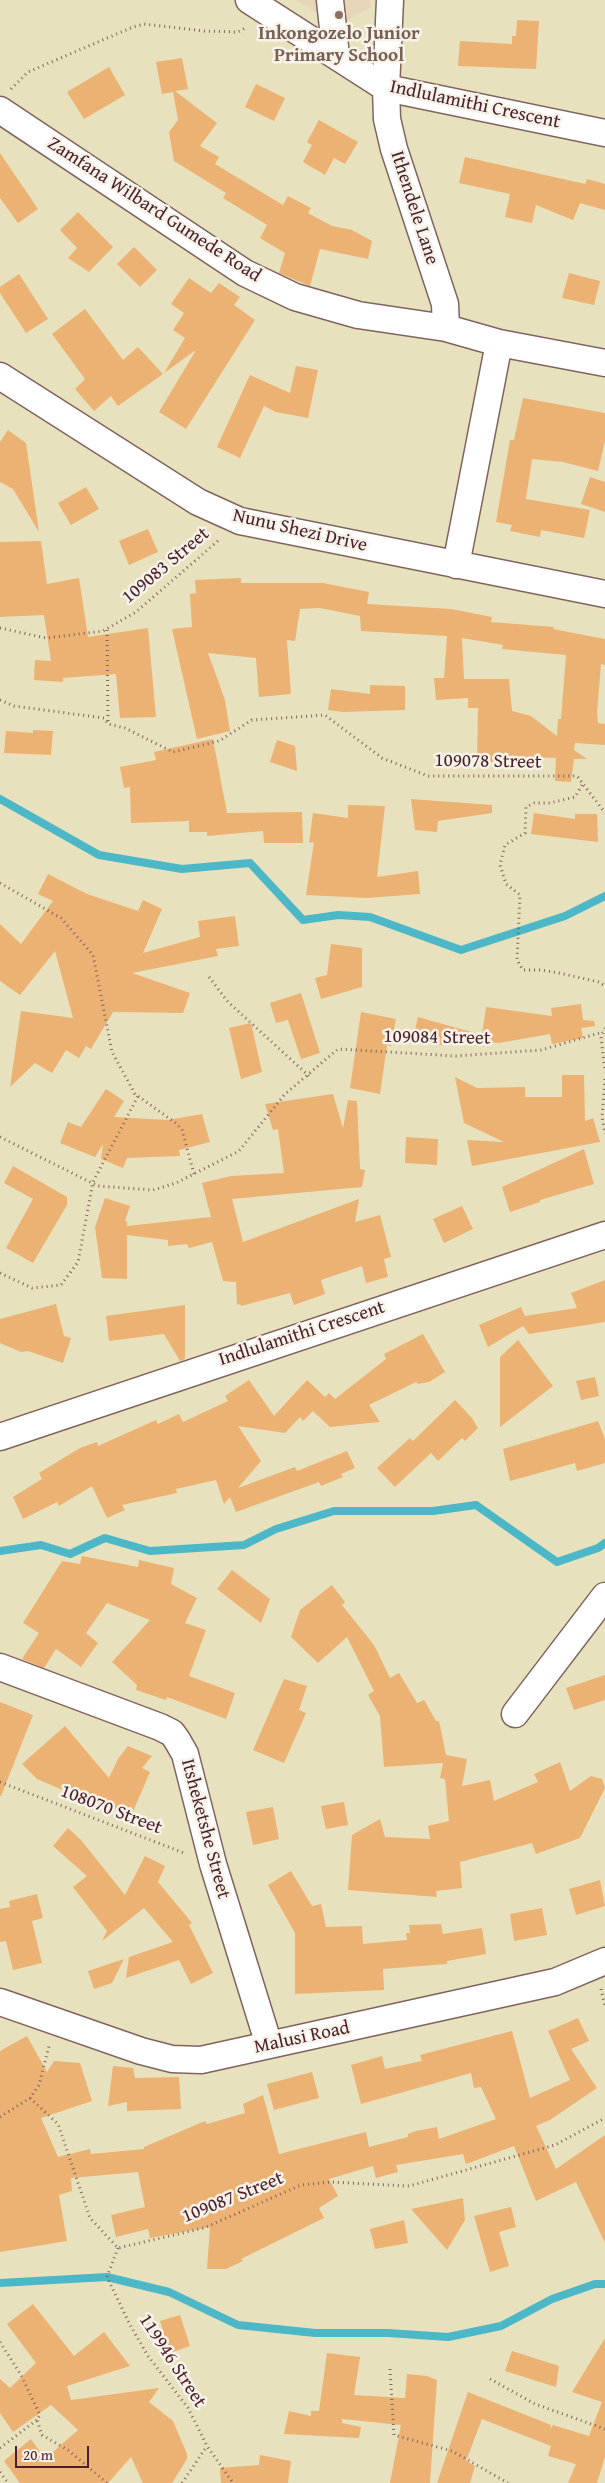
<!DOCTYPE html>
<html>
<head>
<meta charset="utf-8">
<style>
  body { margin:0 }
  #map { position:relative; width:605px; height:2483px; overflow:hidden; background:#e8e1bd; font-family:"Gentium Book Plus",serif }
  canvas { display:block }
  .scale { position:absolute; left:15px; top:2446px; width:74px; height:22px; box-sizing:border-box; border:2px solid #4a1f2b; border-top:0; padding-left:6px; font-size:15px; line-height:18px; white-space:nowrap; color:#4a1f2b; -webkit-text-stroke:4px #f7f3e8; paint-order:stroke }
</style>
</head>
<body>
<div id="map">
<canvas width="605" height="2483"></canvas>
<div class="scale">20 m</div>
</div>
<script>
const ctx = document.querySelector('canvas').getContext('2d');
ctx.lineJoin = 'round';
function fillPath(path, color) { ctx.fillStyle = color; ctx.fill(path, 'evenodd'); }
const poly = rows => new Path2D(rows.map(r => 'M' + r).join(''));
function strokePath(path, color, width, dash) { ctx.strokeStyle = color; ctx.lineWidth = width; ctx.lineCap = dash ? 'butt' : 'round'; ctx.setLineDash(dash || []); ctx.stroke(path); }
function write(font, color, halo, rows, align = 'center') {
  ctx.font = font + ' "Gentium Book Plus",serif'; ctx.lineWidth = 5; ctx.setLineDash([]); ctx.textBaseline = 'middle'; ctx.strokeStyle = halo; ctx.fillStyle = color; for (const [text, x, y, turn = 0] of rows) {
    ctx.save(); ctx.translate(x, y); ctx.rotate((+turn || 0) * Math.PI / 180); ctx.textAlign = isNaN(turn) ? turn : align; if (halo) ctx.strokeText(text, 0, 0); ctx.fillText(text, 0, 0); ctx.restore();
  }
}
fillPath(poly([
  [296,0,369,0,371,7,338,25]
]), '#e6d5b7');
strokePath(poly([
  [0,799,99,855,182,869,250,863,303,920,338,915,370,917,461,950,565,916,605,896],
  [0,1551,41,1545,70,1554,105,1538,150,1551,244,1545,276,1529,334,1511,433,1511,476,1505,557,1562,598,1548,605,1543],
  [0,2283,107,2277,169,2292,238,2325,315,2333,388,2333,448,2337,501,2326,552,2299,595,2284,605,2284]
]), '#4bb7c7', 8);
fillPath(poly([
  [517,20,539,21,536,69,458,66,460,41,512,44,512,36,516,36],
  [182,58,188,89,175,91,217,123,200,146,219,157,215,164,283,205,288,196,311,208,308,213,332,226,352,230,372,241,368,259,320,249,310,286,279,273,285,253,260,238,267,225,223,198,226,193,174,161,169,132,178,120,173,92,162,94,156,62],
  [109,67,125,95,84,119,67,92],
  [256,84,285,98,274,121,245,107],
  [319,120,358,142,345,164,334,158,325,175,303,162,312,145,307,142],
  [0,153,38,209,18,223,0,198],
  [465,157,585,184,587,179,605,184,605,210,580,203,573,220,536,205,532,223,505,217,510,194,459,183],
  [78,212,113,247,89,272,68,258,77,248,60,230],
  [134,247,157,270,140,287,117,264],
  [569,273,600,281,594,305,562,298],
  [19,274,48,319,26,333,0,293,0,287],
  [189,278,211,293,219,283,240,297,234,305,255,320,186,429,159,412,196,350,164,373,185,338,173,330,184,313,171,304],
  [85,309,123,360,138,347,163,374,118,406,111,396,94,411,75,389,85,379,52,334],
  [296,366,318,370,308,418,276,412,264,406,240,458,217,447,250,375,290,393],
  [523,398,605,413,605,441,598,471,563,462,532,459,526,499,590,510,584,538,541,530,540,537,510,531,512,525,496,522,510,440,514,440],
  [8,430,26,443,39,532,13,489,0,482,0,442],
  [590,477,605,482,605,512,581,504],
  [86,487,99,509,71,525,58,503],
  [148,529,158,552,129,565,119,541],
  [41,541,47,584,79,578,88,637,148,628,156,717,120,718,116,674,63,678,63,682,34,680,35,660,51,661,44,615,0,617,0,542],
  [241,578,241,583,323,583,369,592,367,604,451,609,492,617,491,622,554,627,553,629,605,639,605,665,601,664,597,713,598,723,605,724,605,745,575,743,574,750,587,759,574,759,571,782,555,781,556,758,499,756,499,762,477,762,478,708,468,708,468,698,436,700,434,678,444,678,447,636,361,631,360,616,320,608,300,609,295,641,287,640,291,694,259,697,256,658,208,653,225,700,230,731,197,739,172,629,192,627,190,594,196,593,195,580],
  [462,638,503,645,502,649,566,655,561,719,558,719,557,736,531,716,512,711,509,679,464,679],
  [370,685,405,686,405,710,343,712,328,710,331,689,370,694],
  [33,730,53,731,51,755,4,753,6,731,33,733],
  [213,739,227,813,302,812,303,843,264,843,263,831,207,836,207,832,189,832,189,821,131,823,130,787,124,788,120,767,156,760,154,752],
  [277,740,295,746,297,771,270,762],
  [411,799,492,805,492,813,438,821,437,832,415,830],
  [348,805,385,806,377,877,418,871,420,894,367,898,306,895,314,842,309,843,313,813,348,818],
  [534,813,575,819,575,814,597,814,598,842,531,834],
  [48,874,87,894,138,911,143,900,162,909,143,953,200,937,198,921,235,916,239,946,216,949,218,956,132,973,190,993,183,1013,113,1012,91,1049,86,1046,79,1058,66,1050,52,1073,35,1063,10,1087,21,1011,73,1018,55,951,20,995,0,981,0,924,21,944,53,901,38,894],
  [331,944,362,948,362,987,321,999,315,978,327,975],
  [301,993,320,1053,301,1059,288,1020,276,1023,270,1003],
  [581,1004,583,1020,594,1021,595,1026,581,1028,583,1038,552,1044,550,1034,499,1043,482,1041,440,1045,413,1037,418,1017,482,1035,486,1007,552,1016,551,1008],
  [361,1012,396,1019,391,1046,387,1045,380,1094,350,1088],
  [251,1023,262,1072,241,1079,229,1028],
  [562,1075,584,1075,585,1121,593,1118,600,1142,472,1166,467,1140,504,1142,464,1123,455,1077,477,1088,525,1087,525,1097,562,1097],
  [106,1089,124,1101,114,1117,168,1120,202,1114,210,1142,179,1150,180,1156,127,1158,123,1168,101,1159,103,1144,95,1157,60,1143,68,1122,81,1127],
  [333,1094,343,1128,348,1100,357,1101,360,1169,365,1170,362,1187,232,1199,243,1242,359,1199,355,1222,380,1215,391,1257,384,1259,388,1277,366,1283,362,1266,321,1280,325,1294,294,1305,290,1293,241,1306,240,1304,237,1305,236,1282,223,1281,212,1242,189,1248,187,1244,168,1246,168,1240,127,1235,127,1279,102,1278,95,1227,105,1198,130,1206,125,1221,127,1221,127,1226,211,1217,202,1183,231,1176,284,1173,278,1129,273,1130,265,1104],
  [406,1137,438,1139,437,1165,405,1163],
  [584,1149,594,1184,540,1200,540,1202,510,1212,502,1187],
  [13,1166,67,1197,67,1205,33,1263,6,1248,33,1199,4,1183],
  [462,1206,473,1229,444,1243,433,1219],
  [605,1280,605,1322,529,1334,523,1326,488,1347,479,1325,521,1307,525,1316,577,1308,571,1293],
  [56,1304,64,1336,71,1338,63,1363,28,1351,21,1352,0,1343,0,1319],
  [185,1305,185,1359,180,1361,164,1334,109,1341,106,1316],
  [423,1334,445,1372,429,1382,418,1384,416,1382,369,1405,380,1422,330,1427,313,1411,303,1421,300,1417,285,1433,238,1426,261,1461,238,1488,295,1467,297,1471,347,1451,355,1468,341,1474,343,1477,321,1486,319,1482,236,1512,230,1497,224,1504,216,1480,176,1489,177,1493,122,1505,125,1510,107,1518,92,1486,59,1506,57,1502,23,1519,13,1497,42,1479,39,1473,80,1448,97,1442,98,1446,156,1420,158,1424,179,1414,183,1422,228,1401,225,1396,249,1380,274,1416,307,1380,325,1397,329,1393,335,1399,386,1359,384,1354],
  [518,1340,553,1386,500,1427,500,1357],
  [595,1377,599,1396,581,1400,576,1381],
  [455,1400,472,1418,478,1428,465,1441,462,1438,438,1461,431,1453,395,1487,377,1468,410,1438,413,1441],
  [598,1421,605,1439,605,1463,577,1471,575,1463,510,1481,503,1449],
  [82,1556,138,1567,139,1560,174,1568,171,1584,197,1598,185,1623,206,1630,189,1676,235,1693,226,1719,167,1697,166,1700,136,1690,137,1685,112,1662,150,1620,107,1603,86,1633,98,1643,81,1667,56,1649,44,1668,22,1659,39,1633,23,1623,62,1561,80,1564],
  [232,1570,270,1599,261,1623,217,1589],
  [332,1585,345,1602,342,1605,374,1645,390,1678,399,1673,417,1703,424,1700,436,1721,439,1721,446,1755,467,1759,462,1786,490,1780,494,1801,538,1782,534,1774,560,1762,570,1791,591,1776,602,1779,605,1788,580,1838,536,1854,532,1843,460,1862,462,1888,436,1891,437,1897,348,1890,352,1835,380,1819,385,1837,430,1839,428,1826,449,1821,445,1779,440,1778,443,1763,384,1767,380,1716,368,1695,374,1691,347,1637,318,1663,291,1637,300,1610],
  [605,1675,605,1700,574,1710,566,1688],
  [284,1679,307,1686,299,1710,306,1713,284,1763,253,1750],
  [0,1702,33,1715,1,1796,0,1796],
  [65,1726,109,1778,118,1759,128,1746,152,1756,142,1768,150,1772,131,1816,98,1801,96,1804,37,1779,22,1764],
  [344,1802,348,1825,326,1829,321,1806],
  [273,1807,279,1839,253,1845,246,1812],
  [68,1828,81,1840,125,1895,145,1856,165,1866,158,1882,192,1923,189,1925,213,1973,191,1984,179,1960,126,1978,129,1957,173,1942,144,1908,102,1941,107,1931,73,1887,87,1876,53,1846],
  [291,1871,312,1906,321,1904,326,1927,362,1926,363,1944,407,1940,406,1933,410,1933,409,1925,441,1924,443,1934,482,1928,486,1954,447,1961,447,1964,383,1969,384,1990,295,1994,295,1933,268,1885],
  [600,1880,605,1906,576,1915,569,1889],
  [37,1894,43,1918,32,1921,42,1963,13,1970,6,1941,0,1942,0,1909,10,1907,9,1901],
  [542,1908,547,1935,514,1941,510,1914],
  [124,1959,112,1983,94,1989,88,1971],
  [578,2018,589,2041,571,2049,597,2088,550,2120,536,2126,556,2169,605,2135,605,2243,576,2182,536,2201,514,2146,466,2164,463,2154,396,2165,398,2172,376,2178,373,2166,329,2179,338,2196,319,2208,324,2218,241,2259,243,2261,226,2269,207,2269,210,2227,150,2238,148,2229,116,2237,111,2215,145,2207,138,2172,71,2178,72,2191,59,2195,67,2241,0,2252,0,2051,27,2036,47,2072,54,2061,80,2063,92,2101,41,2118,58,2157,90,2149,91,2154,144,2149,144,2147,205,2121,207,2124,245,2113,243,2104,263,2095,279,2154,366,2132,369,2147,408,2137,408,2134,416,2131,437,2127,439,2139,496,2119,481,2087,474,2088,471,2073,361,2104,351,2065,382,2056,385,2069,422,2061,420,2055,512,2031,530,2098,570,2080,548,2031],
  [113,2066,133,2068,135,2078,179,2077,181,2109,127,2111,127,2102,108,2106],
  [312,2072,319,2098,274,2110,267,2084],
  [463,2198,465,2220,447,2250,411,2209],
  [511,2207,516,2227,499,2232,509,2266,490,2272,474,2216],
  [404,2220,408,2243,375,2249,370,2229],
  [33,2304,74,2356,104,2332,130,2366,67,2386,71,2400,159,2388,149,2402,173,2421,187,2454,187,2459,172,2483,143,2483,131,2457,108,2483,20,2483,4,2461,31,2439,45,2459,78,2430,51,2405,13,2432,0,2413,0,2379,10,2388,36,2363,7,2324],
  [180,2315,190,2346,170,2353,160,2321],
  [605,2338,605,2457,597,2483,568,2483,576,2464,548,2456,551,2446,482,2419,466,2461,475,2466,470,2483,437,2483,468,2392,551,2425,550,2429,553,2425,589,2436,602,2402,572,2392],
  [512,2351,559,2366,556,2387,505,2371],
  [327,2353,360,2357,354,2395,405,2398,407,2374,427,2376,437,2380,430,2483,390,2483,401,2425,342,2419,342,2423,361,2427,359,2438,284,2434,289,2411,311,2416,311,2411,319,2411],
  [260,2455,291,2461,288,2483,221,2483,220,2468,259,2465]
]), '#ebb273');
const minor = poly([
  [249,0,386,88,605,133],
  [330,0,336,56],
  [390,0,386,88,387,119,394,149,445,304,446,328],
  [0,110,245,273,295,297,358,315,446,328,499,343,605,363],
  [0,376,198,502,240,521,605,594],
  [456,565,499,343],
  [0,1437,605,1235],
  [0,1667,160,1727,172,1733,177,1740,185,1754,213,1864,269,2045],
  [515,1714,605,1596],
  [0,2002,141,2051,172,2059,201,2060,555,1982,605,1961]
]);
strokePath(minor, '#81635e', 29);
strokePath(poly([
  [11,89,28,72,133,27,144,24,204,31,238,32,247,27],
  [0,628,46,638,103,631,136,612,219,540],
  [107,630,108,723],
  [0,700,14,706,104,718,108,724,125,728,173,752,219,741,252,720,325,715,382,758,428,776,577,776,605,813],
  [582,785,575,797,550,803,534,803,526,807,525,833,505,845,500,865,506,884,520,895,517,960,523,970,541,970,559,973,599,982,605,986],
  [0,883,61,918,93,955,112,1052,135,1094,177,1124,182,1130,194,1174],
  [209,977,228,1002,309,1076],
  [605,1028,601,1037,605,1072],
  [605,1079,602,1117,605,1134],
  [0,1137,98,1186,153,1190,176,1183,239,1151,285,1094,338,1049,456,1056,541,1050,603,1032],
  [0,1273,32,1288,61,1285,78,1262,93,1182,138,1096],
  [0,1782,184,1853],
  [601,1989,605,2007],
  [30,2098,58,2124,90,2218,118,2248,204,2228,301,2185,331,2182,409,2186,555,2145,605,2118],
  [0,2117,30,2098,39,2085,49,2046],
  [118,2248,107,2277,130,2325,148,2356,188,2408,207,2446,233,2483],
  [0,2342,21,2375,40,2415,37,2420,42,2435,68,2450,107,2483],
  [390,2369,394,2435,452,2451,508,2483],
  [490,2379,535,2404,605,2429],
  [0,2448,37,2420],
  [0,2472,8,2483],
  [182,2483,207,2446]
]), '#81635e', 3, [1, 4]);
strokePath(minor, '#fff', 26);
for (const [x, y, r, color] of [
  [339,15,5,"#8d6e63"]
]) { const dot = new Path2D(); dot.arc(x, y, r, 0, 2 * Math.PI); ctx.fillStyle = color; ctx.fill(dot); strokePath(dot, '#f7f3e8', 2); }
write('bold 19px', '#785e54', '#f7f3e8', [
  ["Inkongozelo Junior",339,34],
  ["Primary School",339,56]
]);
write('19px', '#4a1f2b', '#f7f3e8', [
  ["Indlulamithi Crescent",475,105,12],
  ["Ithendele Lane",414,208,72],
  ["Zamfana Wilbard Gumede Road",154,210,33],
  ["Nunu Shezi Drive",300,531,13],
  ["109083 Street",166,566,-40],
  ["109078 Street",488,762,1],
  ["109084 Street",437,1038,1],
  ["Indlulamithi Crescent",302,1334,-18],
  ["108070 Street",111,1810,21],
  ["Itsheketshe Street",205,1829,75],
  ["Malusi Road",302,2038,-12],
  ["109087 Street",233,2198,-22],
  ["119946 Street",172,2361,57]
]);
</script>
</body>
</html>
